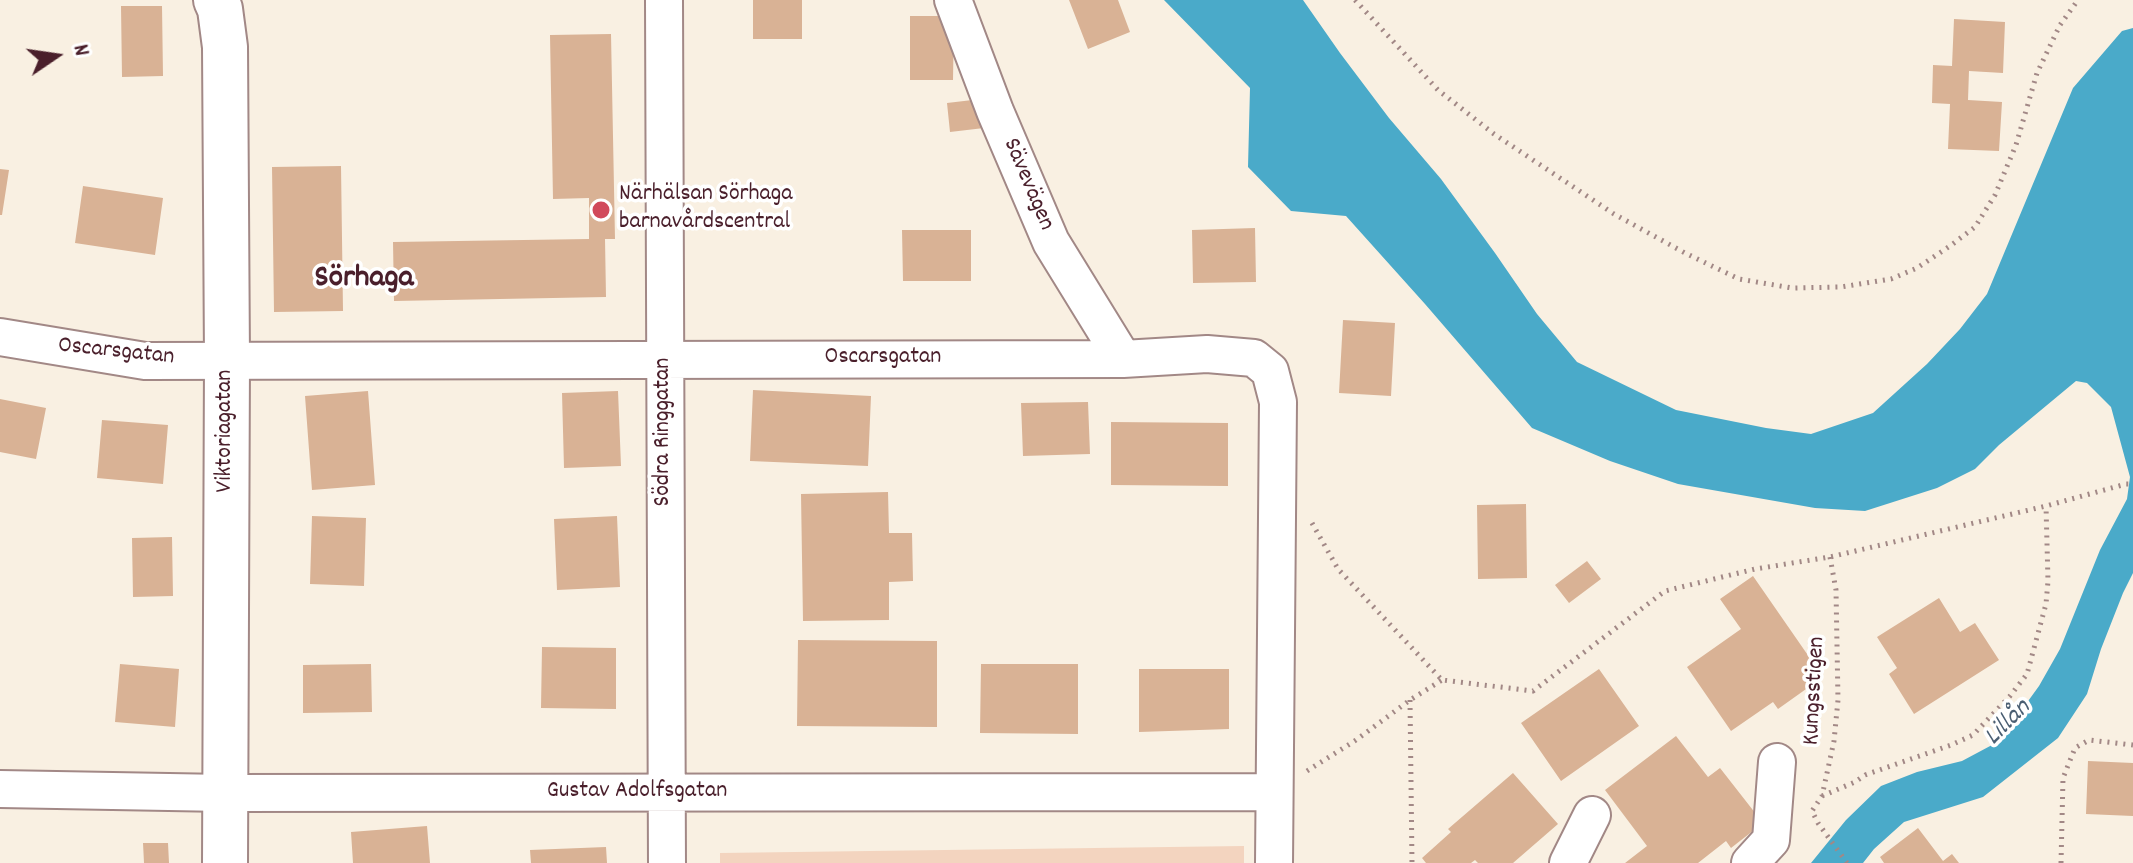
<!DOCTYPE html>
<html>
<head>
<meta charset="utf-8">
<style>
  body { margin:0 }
  #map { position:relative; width:2133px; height:863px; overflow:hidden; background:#f9f0e2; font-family:Dekko,sans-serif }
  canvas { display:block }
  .north { position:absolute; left:16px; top:16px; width:80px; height:80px; -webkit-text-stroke:6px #fff; paint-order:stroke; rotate:77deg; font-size:22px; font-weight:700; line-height:32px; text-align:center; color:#4a1f2b }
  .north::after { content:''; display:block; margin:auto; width:28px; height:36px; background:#4a1f2b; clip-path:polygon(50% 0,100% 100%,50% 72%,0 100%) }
</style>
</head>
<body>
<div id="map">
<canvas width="2133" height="863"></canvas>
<div class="north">N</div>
</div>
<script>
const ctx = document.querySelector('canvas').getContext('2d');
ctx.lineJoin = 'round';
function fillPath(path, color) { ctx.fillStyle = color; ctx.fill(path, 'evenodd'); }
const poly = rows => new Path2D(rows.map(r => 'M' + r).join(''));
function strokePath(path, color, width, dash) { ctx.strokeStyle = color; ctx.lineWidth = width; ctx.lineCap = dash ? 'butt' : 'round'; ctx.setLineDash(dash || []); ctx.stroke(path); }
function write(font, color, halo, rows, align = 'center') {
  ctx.font = font + ' Dekko,sans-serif'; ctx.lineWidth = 7; ctx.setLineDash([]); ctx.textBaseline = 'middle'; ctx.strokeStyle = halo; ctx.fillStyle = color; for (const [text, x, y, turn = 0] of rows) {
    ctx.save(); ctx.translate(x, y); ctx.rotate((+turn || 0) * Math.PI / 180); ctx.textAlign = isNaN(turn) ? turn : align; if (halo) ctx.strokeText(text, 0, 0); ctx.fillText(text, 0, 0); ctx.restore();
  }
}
fillPath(poly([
  [1244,846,1244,863,720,863,720,853]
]), '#f3d4bf');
fillPath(poly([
  [1164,0,1303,0,1340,53,1389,118,1441,179,1495,253,1537,314,1577,362,1676,410,1766,428,1811,434,1873,413,1927,364,1960,329,1987,294,2073,88,2122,31,2133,28,2133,573,2123,593,2101,649,2087,694,2058,738,1983,797,1904,822,1874,849,1863,863,1811,863,1846,820,1881,786,1917,772,1962,761,1992,745,2018,715,2039,686,2060,649,2100,550,2127,499,2130,477,2111,407,2087,383,2076,381,1999,445,1975,469,1937,488,1865,511,1815,508,1678,484,1610,461,1532,428,1425,304,1346,216,1291,211,1248,167,1250,88]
]), '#4aaac9');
fillPath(poly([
  [753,0,802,0,802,39,753,39],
  [1069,0,1118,0,1130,32,1088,49],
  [121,6,162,6,163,76,122,77],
  [910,16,954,16,953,80,910,80],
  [1954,19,2005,22,2003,73,1969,71,1968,100,2002,102,1999,151,1948,149,1950,104,1932,103,1933,65,1952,66],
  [611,34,615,239,605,239,606,297,394,301,393,242,589,239,589,198,553,199,550,35],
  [981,99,984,128,950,132,947,103],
  [341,166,343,311,274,312,272,167],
  [0,169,9,170,2,215,0,215],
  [83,186,163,198,155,255,75,243],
  [1255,228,1256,282,1193,283,1192,230],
  [902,230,971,230,971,281,903,281],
  [1343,320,1395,323,1391,396,1339,393],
  [753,390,871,396,868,466,750,461],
  [368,391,375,485,312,490,305,396],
  [618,391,621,466,564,468,562,393],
  [0,399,46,408,36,459,0,452],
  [1088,402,1090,454,1023,456,1021,403],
  [102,420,168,425,163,484,97,478],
  [1111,422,1228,423,1228,486,1111,485],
  [888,492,889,533,912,533,913,581,889,582,889,620,803,621,801,494],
  [1526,504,1527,578,1478,579,1477,505],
  [312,516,366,518,364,586,310,584],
  [617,516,620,587,557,590,554,519],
  [172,537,173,596,133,597,132,538],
  [1587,561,1601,579,1569,603,1555,585],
  [1753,576,1823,677,1778,709,1773,702,1731,731,1687,667,1741,629,1720,599],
  [1939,598,1960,632,1975,623,1999,660,1914,714,1889,674,1897,668,1877,637],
  [798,640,937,641,937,727,797,726],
  [542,647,616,648,616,709,541,708],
  [120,664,179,669,175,727,115,722],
  [371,664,372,712,303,713,303,665],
  [981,664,1078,664,1078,734,980,733],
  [1139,669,1229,669,1229,729,1139,732],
  [1599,669,1639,726,1561,781,1521,723],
  [1676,736,1708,777,1720,768,1763,823,1731,848,1726,841,1698,863,1625,863,1647,846,1605,790],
  [2088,761,2133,763,2133,816,2086,814],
  [1513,773,1558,824,1513,863,1478,863,1475,860,1471,863,1426,863,1422,858,1451,832,1448,829],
  [427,826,430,863,353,863,351,832],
  [1918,828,1943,861,1952,854,1959,863,1884,863,1880,857],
  [143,843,168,843,169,863,144,863],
  [606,847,607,863,531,863,530,850]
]), '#d9b295');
const minor = poly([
  [664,0,667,863],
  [953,0,995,111,1051,242,1123,359],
  [0,337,145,361,1123,359,1207,354,1254,358,1270,371,1278,402,1274,863],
  [0,789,225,793,1274,792],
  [1568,863,1592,815],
  [1750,863,1771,840,1777,762]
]);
const tertiary = poly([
  [216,0,220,9,225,47,227,360,225,863]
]);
strokePath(minor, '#a28886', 40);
strokePath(tertiary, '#a28886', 48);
strokePath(poly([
  [1355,0,1438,90,1494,134,1614,214,1685,253,1739,279,1792,288,1841,287,1891,279,1917,268,1950,246,1975,227,1995,195,2016,145,2037,73,2060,25,2078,0],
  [1312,523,1338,569,1442,680,1533,691,1665,591,1755,569,1830,557,2046,506,2126,484,2133,484],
  [1830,557,1836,590,1838,700,1834,741,1822,796,1812,811,1818,823,1847,863],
  [1410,700,1412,863],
  [1307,771,1356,740,1410,700,1442,680],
  [1822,796,1855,782,1865,775,1951,745,1973,735,2010,696,2027,674,2046,604,2048,581,2046,506],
  [2061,863,2063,778,2075,748,2089,740,2133,745]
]), '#a28886', 5, [2, 6]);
strokePath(minor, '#fff', 36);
strokePath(tertiary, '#fff', 44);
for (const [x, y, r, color] of [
  [601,210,10,"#d1495b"]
]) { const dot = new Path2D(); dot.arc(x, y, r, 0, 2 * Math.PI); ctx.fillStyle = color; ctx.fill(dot); strokePath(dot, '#fff', 3); }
write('24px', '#4a1f2b', '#fff', [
  ["Sävevägen",1027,185,67],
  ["Oscarsgatan",116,353,6],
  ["Oscarsgatan",883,359],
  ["Viktoriagatan",227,431,-90],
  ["Södra Ringgatan",665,432,-90],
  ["Kungsstigen",1816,691,-87],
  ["Gustav Adolfsgatan",637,793]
]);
write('24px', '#4a1f2b', '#fff', [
  ["Närhälsan Sörhaga",619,196],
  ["barnavårdscentral",619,224]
], 'left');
write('italic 26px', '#4a5e72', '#fff', [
  ["Lillån",2009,724,-45]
]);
write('bold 32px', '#4a1f2b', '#fff', [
  ["Sörhaga",364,281]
]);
</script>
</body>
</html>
